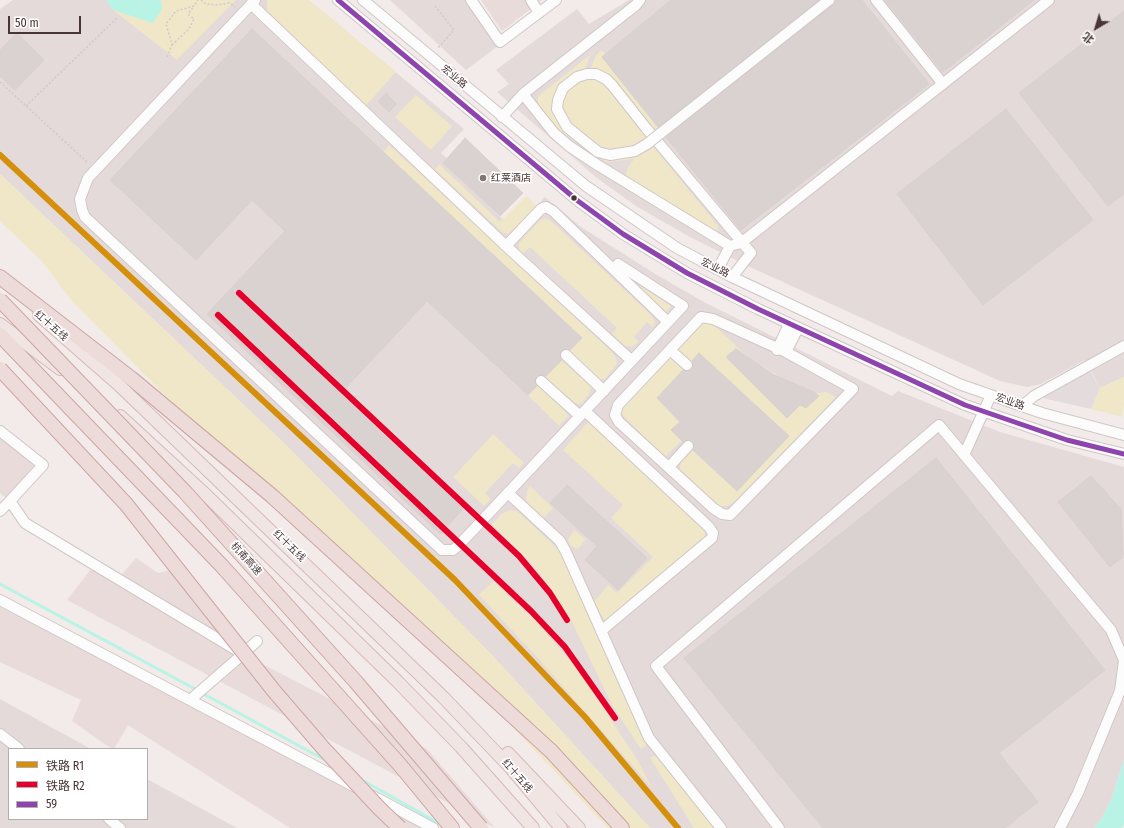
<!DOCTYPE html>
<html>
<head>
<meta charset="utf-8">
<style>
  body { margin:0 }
  #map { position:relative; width:1124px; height:828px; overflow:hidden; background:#f2ebea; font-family:"Fira Sans Condensed","Noto Sans SC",sans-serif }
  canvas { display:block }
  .legend { position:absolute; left:8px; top:748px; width:140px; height:72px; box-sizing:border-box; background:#fff; border:1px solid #b6aeae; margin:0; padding:5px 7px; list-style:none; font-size:12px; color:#493535 }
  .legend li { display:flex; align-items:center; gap:8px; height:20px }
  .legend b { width:20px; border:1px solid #b6aeae }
  .north { position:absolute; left:1076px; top:8px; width:40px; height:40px; -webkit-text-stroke:3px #fff; paint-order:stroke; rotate:218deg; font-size:11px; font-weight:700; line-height:16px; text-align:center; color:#493535 }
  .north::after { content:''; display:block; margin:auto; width:14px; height:18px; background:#493535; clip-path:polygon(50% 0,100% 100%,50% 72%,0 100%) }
  .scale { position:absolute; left:8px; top:16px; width:73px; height:18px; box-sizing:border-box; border:2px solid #493535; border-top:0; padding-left:5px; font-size:12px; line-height:14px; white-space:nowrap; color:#493535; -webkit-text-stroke:3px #fff; paint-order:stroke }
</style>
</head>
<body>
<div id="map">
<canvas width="1124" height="828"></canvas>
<ul class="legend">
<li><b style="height:5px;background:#d48f0b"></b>铁路 R1</li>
<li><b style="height:5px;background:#e4002b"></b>铁路 R2</li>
<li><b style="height:5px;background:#8e44ad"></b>59</li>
</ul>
<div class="north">北</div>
<div class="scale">50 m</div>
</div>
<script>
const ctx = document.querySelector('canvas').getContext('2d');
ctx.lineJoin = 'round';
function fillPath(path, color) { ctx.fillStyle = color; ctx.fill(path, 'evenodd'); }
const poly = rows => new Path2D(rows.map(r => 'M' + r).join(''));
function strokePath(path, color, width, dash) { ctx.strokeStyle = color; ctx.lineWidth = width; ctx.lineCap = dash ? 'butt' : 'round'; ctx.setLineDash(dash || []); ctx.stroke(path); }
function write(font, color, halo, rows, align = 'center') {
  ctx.font = font + ' "Fira Sans Condensed","Noto Sans SC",sans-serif'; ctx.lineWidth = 3.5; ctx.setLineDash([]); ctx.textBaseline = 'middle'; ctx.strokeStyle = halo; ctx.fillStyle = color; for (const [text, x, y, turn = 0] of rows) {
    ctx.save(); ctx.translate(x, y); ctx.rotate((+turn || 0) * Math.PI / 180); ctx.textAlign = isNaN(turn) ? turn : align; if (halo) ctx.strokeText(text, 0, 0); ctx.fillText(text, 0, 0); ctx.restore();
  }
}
fillPath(poly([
  [481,0,542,0,502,31],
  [0,431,43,465,10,501,0,493],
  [136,558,158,573,183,567,243,654,427,749,495,828,67,600,94,565,118,579],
  [0,607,431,828,290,828,128,725,114,749,112,749,72,721,81,700,0,662]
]), '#e9dbda');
fillPath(poly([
  [13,0,309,0,464,129,441,153,447,158,443,163,513,229,545,197,581,227,657,275,704,302,892,396,898,391,1000,432,1124,467,1124,759,1112,798,1102,818,1094,828,650,828,492,655,285,444,0,174,0,9],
  [390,0,467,0,498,46,466,70],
  [629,0,1124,0,1124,377,1100,388,1085,360,1041,384,1027,387,1000,381,750,267,688,236,636,206,597,178,497,92,509,84,496,70,577,9,589,24],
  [0,699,91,749,9,749,9,819,147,819,147,779,237,828,0,828]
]), '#e4dada');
fillPath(poly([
  [161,0,236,0,177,60,113,10,126,14,162,9],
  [267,0,309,0,396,72,365,107,267,11],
  [601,50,606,54,602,57,664,135,653,146,718,226,717,231,711,233,631,182,626,175,628,167,634,159,606,162,555,128,538,104,538,97,542,93,591,54,585,69,591,68,596,55],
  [416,95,452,126,431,150,395,117],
  [389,145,610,350,616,358,617,364,605,379,600,379,570,351,582,338,383,152],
  [439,164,500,222,526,196,537,206,508,234,502,232,435,169],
  [0,174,285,444,492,655,650,828,608,828,488,701,206,437,71,300,42,261,0,221],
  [545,218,550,220,651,315,655,322,653,328,647,322,634,337,639,342,632,347,625,346,612,334,617,328,530,247,523,253,519,249,519,243,539,221],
  [631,280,671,306,666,312],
  [704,322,714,325,749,358,808,394,826,392,836,397,734,503,727,506,718,506,679,472,681,462,696,445,685,437,665,457,619,412],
  [561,360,591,387,590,392,582,403,577,404,572,401,545,377],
  [1124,377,1124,405,1122,417,1091,409,1100,388],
  [539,384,564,410,568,416,559,426,528,395],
  [590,420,705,529,705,538,605,621,594,602,608,585,617,593,653,557,611,518,623,505,563,450],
  [493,434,524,463,519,468,513,463,485,493,491,499,484,506,453,477],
  [530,486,553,508,542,520,529,507,526,500,527,491],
  [510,510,517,511,553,544,563,556,648,744,641,749,612,705,569,616,546,582,527,559,492,525,501,514],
  [574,530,586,539,578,549,571,546,568,540],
  [493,581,535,620,579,671,637,759,652,788,536,656,479,595],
  [656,755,715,828,694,828,650,758]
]), '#efe7c8');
fillPath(poly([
  [1087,366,1100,388,1091,409,1034,396]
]), '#e4dcdc');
fillPath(poly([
  [106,0,161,0,162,9,153,23,113,10],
  [1124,759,1124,824,1122,828,1094,828,1102,818,1112,798]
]), '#b8f3e6');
strokePath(poly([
  [0,584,197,690],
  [202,693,327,761],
  [362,780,442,825]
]), '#b8f3e6', 3);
const building = poly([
  [671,0,819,0,658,127,602,57,671,0],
  [835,0,862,0,929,84,741,230,666,137,833,5,835,0],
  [885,0,1034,0,943,72,885,0],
  [1124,11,1124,194,1108,206,1019,93,1124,11],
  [252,29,582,338,570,350,565,349,561,351,560,356,562,360,546,376,542,375,536,376,535,380,537,386,528,395,427,301,340,394,463,509,440,534,207,314,285,231,252,200,196,260,110,180,252,29],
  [17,33,44,60,15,90,0,76,0,50,17,33],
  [386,93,397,104,389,112,378,102,386,93],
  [1006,109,1093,220,983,305,897,194,1006,109],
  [465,138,523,193,500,216,443,163,465,138],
  [736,349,774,375,812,391,819,396,806,408,800,405,787,418,726,357,736,349],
  [699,353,789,436,737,491,693,450,694,447,693,441,689,440,683,442,671,430,680,422,657,398,683,370,686,371,692,370,693,366,692,361,699,353],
  [936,458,1105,670,999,753,1038,802,1005,828,823,828,684,658,936,458],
  [1091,476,1121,509,1123,557,1110,567,1058,502,1091,476],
  [567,485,647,558,618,590,585,560,597,546,550,503,567,485]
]);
fillPath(building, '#dad1d1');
strokePath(building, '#dad0d0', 1);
const minor = poly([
  [255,0,88,178,80,199,82,210,85,217,442,550,453,550,460,544,683,306,618,264,614,269],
  [338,0,578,201,623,234,687,273,758,309,965,405,1067,440,1124,454],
  [363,0,586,186,677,248,732,277,959,384,1042,413,1124,435],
  [471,0,500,42,556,0],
  [531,0,539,13],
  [876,0,943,84],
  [251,4,506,246,632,361],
  [523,94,554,133,569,146,596,164,730,246,741,243,1049,0],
  [502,117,523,94,636,5,640,0],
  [646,128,751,253,732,277],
  [506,246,541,209,546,207,553,211,668,322],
  [718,269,730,246],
  [701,317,713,319,786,352,853,389,730,515,722,514,713,508,619,422,615,415,618,405,701,317],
  [670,350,687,365],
  [777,350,789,324],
  [786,352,798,328],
  [566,355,604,391],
  [541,381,580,416],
  [1022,406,1034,396,1124,346],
  [585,411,709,527,713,533,712,538,601,631],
  [0,431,43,465,10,501,25,523,243,654,257,641],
  [964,455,991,395],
  [669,467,688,446],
  [508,493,560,541,566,552,649,738,721,828],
  [0,511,10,501],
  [0,600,357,788],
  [190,700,243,654],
  [0,734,19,749],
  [371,795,433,828],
  [109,819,120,828],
  [779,828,656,666,939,425,1111,630,1124,660],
  [1060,828,1078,793,1120,691,1124,661]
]);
const major = poly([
  [39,315,119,385,443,697,510,767,561,828],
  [0,324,60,369],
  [120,416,206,495,397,681,461,747,533,828],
  [508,753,579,828]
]);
const highway = poly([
  [0,277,132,379,272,496,551,751,622,828],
  [0,335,222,566,400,765,452,828]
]);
strokePath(minor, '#cfc7c6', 12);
strokePath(major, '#d6b9b6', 14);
strokePath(highway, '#cca5a3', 16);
strokePath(poly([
  [201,0,206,4,216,5,230,3,235,7],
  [435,6,454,30,437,49],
  [172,45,189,29,194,19,188,14,194,6],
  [167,57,172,45,166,24,176,11,194,6,198,0],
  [0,82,88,163],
  [26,106,118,17]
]), '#d2caca', 1.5, [2, 2]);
strokePath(minor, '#fdfcfc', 10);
strokePath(major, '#f1e5e4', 12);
strokePath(highway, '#eddbd9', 14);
const minorBridge = poly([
  [646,128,612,85,606,79,596,74,587,74,577,77,563,88,558,100,557,109,567,127,598,152,610,155,635,151,647,144,829,0]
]);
const highwayBridge = poly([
  [0,300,185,492,356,682,481,828],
  [0,369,126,504,274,691,324,749,380,809,400,828]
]);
strokePath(minorBridge, '#cfc7c6', 12, []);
strokePath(highwayBridge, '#cca5a3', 16, []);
strokePath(minorBridge, '#fdfcfc', 10);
strokePath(highwayBridge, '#eddbd9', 14);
strokePath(poly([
  [338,0,578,201,623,234,687,273,758,309,965,405,1067,440,1124,454]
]), '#8e44ad', 5);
strokePath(poly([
  [0,155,455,580,585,717,678,828]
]), '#d48f0b', 6);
strokePath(poly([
  [239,293,519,556,550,593,567,620],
  [218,315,531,611,565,647,615,718]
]), '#e4002b', 6);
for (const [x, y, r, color] of [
  [483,178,4,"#847574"],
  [574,198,3.5,"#493535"]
]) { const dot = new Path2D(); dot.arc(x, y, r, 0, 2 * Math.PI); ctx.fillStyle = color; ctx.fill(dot); strokePath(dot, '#fff', 1.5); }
write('10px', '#493535', '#fff', [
  ["宏业路",454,77,40],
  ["宏业路",715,268,27],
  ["红十五线",51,326,41],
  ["宏业路",1010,402,20],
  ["红十五线",289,546,44],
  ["杭甬高速",246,559,48],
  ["红十五线",517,776,49]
]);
write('10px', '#493535', '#fff', [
  ["红莱酒店",491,178]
], 'left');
</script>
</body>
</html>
